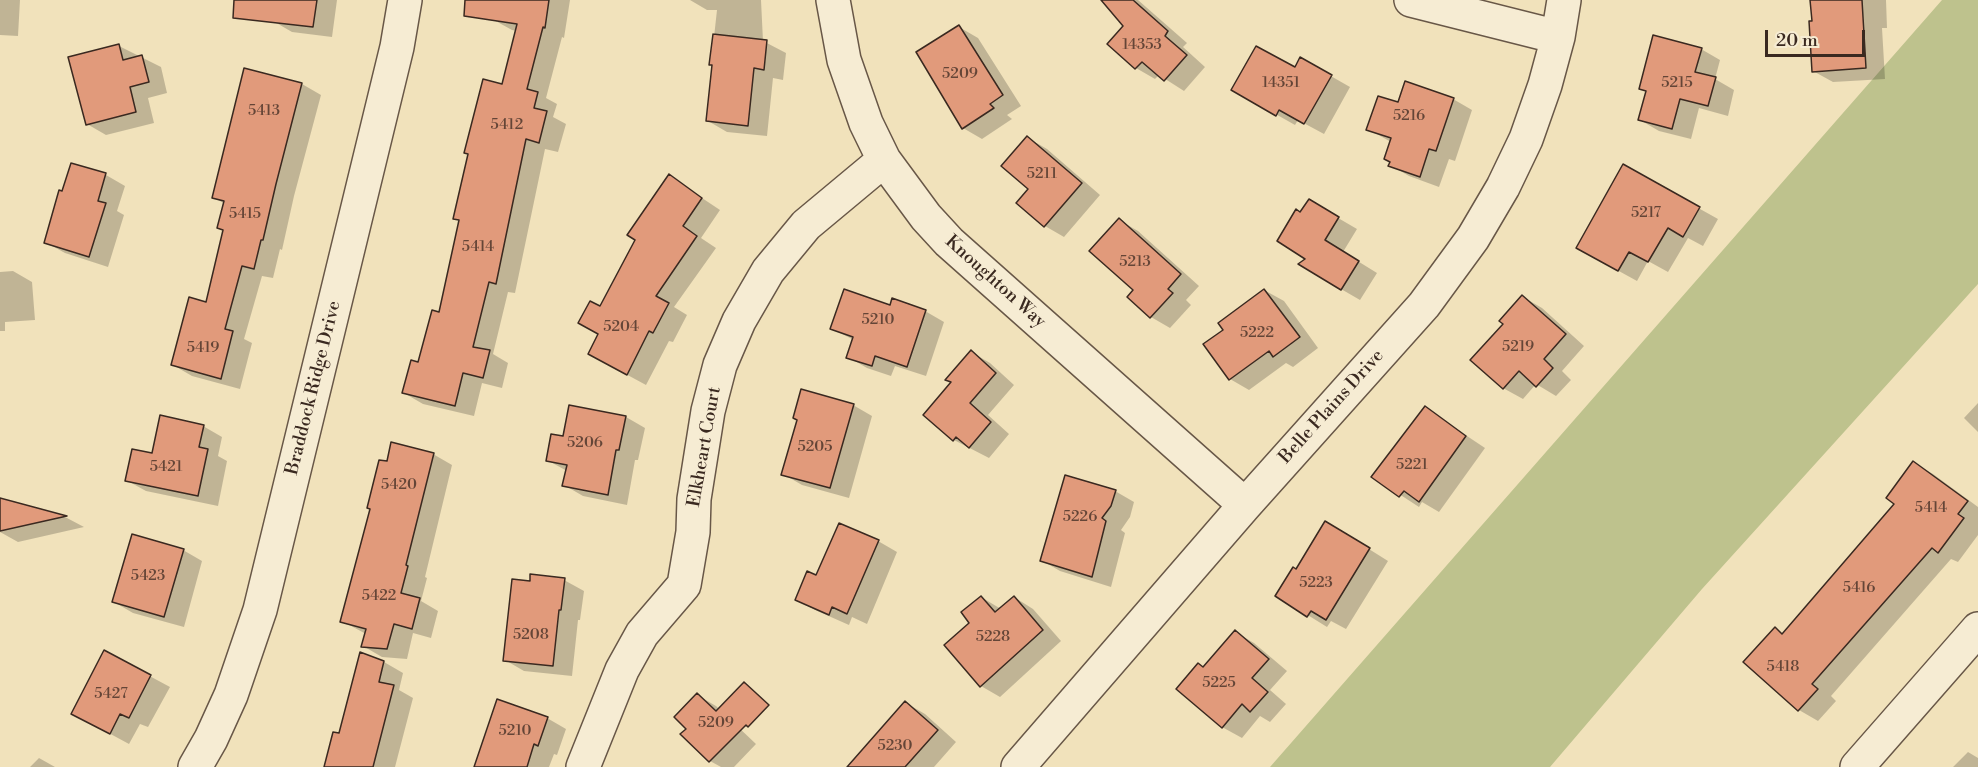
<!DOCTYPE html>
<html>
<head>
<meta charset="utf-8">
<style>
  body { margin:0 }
  #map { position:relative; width:1978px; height:767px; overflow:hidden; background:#f1e2bb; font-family:"Libre Bodoni",serif }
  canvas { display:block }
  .scale { position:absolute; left:1765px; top:30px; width:100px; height:27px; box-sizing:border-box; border:3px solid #3a2920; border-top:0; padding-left:8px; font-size:18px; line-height:21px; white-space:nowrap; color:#3a2920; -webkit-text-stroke:4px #f6ecd3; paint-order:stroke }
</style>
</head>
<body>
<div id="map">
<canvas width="1978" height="767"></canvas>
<div class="scale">20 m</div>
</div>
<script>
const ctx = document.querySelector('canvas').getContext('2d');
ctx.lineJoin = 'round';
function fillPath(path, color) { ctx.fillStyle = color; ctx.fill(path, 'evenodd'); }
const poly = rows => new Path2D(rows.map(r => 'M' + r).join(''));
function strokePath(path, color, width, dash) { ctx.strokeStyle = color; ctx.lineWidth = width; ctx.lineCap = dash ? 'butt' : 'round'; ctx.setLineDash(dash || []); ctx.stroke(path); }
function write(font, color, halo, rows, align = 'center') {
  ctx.font = font + ' "Libre Bodoni",serif'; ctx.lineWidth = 6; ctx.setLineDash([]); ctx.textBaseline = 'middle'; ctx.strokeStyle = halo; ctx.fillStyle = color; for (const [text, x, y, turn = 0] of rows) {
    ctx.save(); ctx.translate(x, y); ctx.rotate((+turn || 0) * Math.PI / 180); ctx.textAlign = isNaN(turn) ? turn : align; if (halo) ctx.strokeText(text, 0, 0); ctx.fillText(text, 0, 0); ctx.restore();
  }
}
fillPath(poly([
  [1942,0,1978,0,1978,284,1702,589,1550,767,1270,767]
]), '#bec28d');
fillPath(poly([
  [0,0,20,0,18,36,0,35],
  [276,0,337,0,332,37,292,32,273,21],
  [495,0,570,0,564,38,562,37,546,98,557,104,553,117,566,124,558,152,545,149,515,293,508,292,493,354,508,363,502,388,482,383,474,416,423,404,404,393,420,364,440,313,460,221,455,218,503,86,517,31,512,30,492,19],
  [690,0,761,0,763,41,786,53,783,80,773,78,767,136,727,132,708,121,714,65,711,64,717,10,707,10],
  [1103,0,1138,0,1187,43,1183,47,1205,67,1184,91,1159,75,1155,79,1136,68,1125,26],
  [1812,0,1886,0,1887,28,1882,28,1885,79,1833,82,1813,71],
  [959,27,978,38,1021,106,1007,115,1012,119,982,139,963,128],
  [119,46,161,67,167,93,148,98,154,123,106,135,87,124],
  [1701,49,1720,60,1715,79,1734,90,1728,116,1699,108,1691,139,1659,131,1640,120,1647,92,1640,88],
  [1301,59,1350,87,1324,134,1298,120,1295,125,1233,90,1295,69],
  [302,84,321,95,294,196,282,250,280,249,273,278,262,276,244,339,252,343,240,389,192,376,173,365,207,304,225,231,219,228,225,204,213,197],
  [1453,99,1472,110,1455,161,1449,159,1439,187,1409,176,1390,165,1391,142,1368,129,1399,104],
  [1028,138,1047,149,1100,195,1064,237,1045,226,1018,203,1030,189],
  [72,164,106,175,125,186,117,211,124,215,108,267,65,253,45,242],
  [1623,166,1718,219,1703,246,1688,238,1668,272,1648,261,1637,281,1597,259],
  [669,176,720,210,701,238,716,248,674,307,687,315,673,342,669,341,646,385,609,365,600,334,601,308],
  [1309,201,1357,229,1343,252,1377,273,1360,300,1341,289,1308,258,1301,214],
  [1119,220,1138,231,1199,286,1186,300,1191,305,1170,328,1151,317,1135,290],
  [13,271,32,282,35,320,5,322,5,331,0,331,0,272],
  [1264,290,1284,301,1318,348,1293,367,1286,363,1249,390,1230,379,1225,330],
  [1523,297,1542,308,1584,346,1562,371,1571,380,1556,396,1536,384,1523,399,1503,388,1505,324],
  [890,307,925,311,944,322,926,376,895,366,891,376,867,368,848,357,854,340,832,329],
  [971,352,990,363,1014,385,988,415,1009,434,989,458,954,440,953,382],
  [1978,403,1978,432,1964,418],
  [853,405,872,416,849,498,802,485,783,474],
  [570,406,626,417,645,428,638,460,635,460,627,505,583,496,564,485,567,471,547,460,564,438],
  [1425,408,1485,448,1439,512,1422,502,1419,507,1373,477],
  [203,426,222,437,218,456,227,461,218,506,146,491,126,480,153,455],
  [433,454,452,465,425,577,427,578,421,601,438,611,431,638,413,633,407,659,382,657,363,646,366,634,342,621,388,463],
  [1914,463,1933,474,1978,507,1978,535,1958,562,1951,559,1831,696,1836,701,1818,721,1799,710,1775,629,1783,634,1896,504],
  [1115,491,1134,502,1130,517,1121,530,1125,533,1111,587,1060,571,1041,560],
  [0,499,67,518,84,527,18,542,0,532],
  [1345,534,1388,561,1346,629,1331,621,1327,627,1277,596,1296,571],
  [878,541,897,552,867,624,852,617,849,625,815,610,796,599,817,577],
  [183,550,202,561,184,627,133,613,114,602],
  [564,580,584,591,580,620,578,620,572,676,524,671,505,660,531,583],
  [981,597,1001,609,1014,597,1033,609,1061,641,1000,697,981,686,971,623],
  [1235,632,1254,643,1287,671,1270,690,1286,704,1270,722,1260,716,1242,738,1222,727,1204,668],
  [105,652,170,687,148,727,140,724,129,744,92,724],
  [361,654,384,662,403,673,399,690,413,698,395,767,326,767,340,735],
  [697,695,716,706,756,744,734,767,721,767,710,761,688,729],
  [906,703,925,714,956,742,934,767,861,767],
  [547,718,566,729,557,755,554,754,549,767,476,767],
  [1968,752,1978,758,1978,767,1953,767],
  [39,758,55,767,30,767]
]), '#0003');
const building = poly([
  [234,0,317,0,313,27,233,18,234,0],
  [465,0,549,0,545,28,543,27,527,89,538,92,534,108,547,111,539,143,526,139,496,284,489,282,473,347,490,350,483,378,463,373,455,406,402,393,411,360,418,362,432,310,439,312,459,220,453,219,468,154,464,153,483,79,502,84,517,24,464,16,465,0],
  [1101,0,1133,0,1168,31,1165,36,1187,55,1164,81,1142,62,1135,69,1107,44,1123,26,1101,0],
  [1810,0,1862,0,1866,68,1812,72,1809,21,1812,21,1810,0],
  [959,25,1003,95,990,104,994,108,962,129,916,52,959,25],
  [713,34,767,40,764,70,754,68,748,126,706,121,712,65,709,65,713,34],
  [1653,35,1702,48,1695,72,1716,77,1708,106,1680,99,1672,129,1638,120,1646,91,1639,89,1653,35],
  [119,44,123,60,142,55,149,82,130,87,136,112,86,125,68,57,119,44],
  [1256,46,1295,67,1300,57,1332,75,1304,124,1279,110,1276,116,1231,90,1256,46],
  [244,68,302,83,276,184,263,240,261,240,254,269,242,266,225,329,233,331,221,379,171,365,189,297,206,302,223,230,217,228,224,201,212,198,244,68],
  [1405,81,1454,98,1436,151,1429,149,1420,177,1388,166,1390,162,1384,159,1391,138,1366,130,1378,96,1398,102,1405,81],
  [1027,136,1082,183,1044,227,1016,203,1028,189,1001,166,1027,136],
  [71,163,106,173,98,201,106,203,89,257,44,243,59,190,62,191,71,163],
  [1623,164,1700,207,1683,237,1668,228,1648,262,1629,252,1618,271,1576,248,1623,164],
  [669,174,702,198,683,226,697,236,656,296,669,303,653,333,649,331,627,375,588,354,598,334,578,323,590,301,600,306,635,240,627,235,669,174],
  [1309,199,1339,217,1325,240,1359,261,1341,290,1298,264,1305,259,1277,241,1296,209,1300,212,1309,199],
  [1119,218,1181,274,1168,289,1173,293,1150,318,1127,297,1133,290,1089,251,1119,218],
  [844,289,890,305,892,298,926,310,907,367,875,356,872,366,846,358,853,337,830,329,844,289],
  [1264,289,1300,337,1273,357,1269,351,1229,380,1203,344,1223,330,1218,323,1264,289],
  [1522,295,1566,334,1544,359,1553,368,1536,387,1519,371,1503,389,1470,360,1503,324,1499,321,1522,295],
  [971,350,996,373,970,403,991,422,969,448,956,437,953,441,923,415,951,382,945,380,971,350],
  [801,389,854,404,830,488,781,475,797,420,793,418,801,389],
  [569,405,626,416,619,450,616,450,608,495,562,486,567,465,546,461,551,434,563,436,569,405],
  [1425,406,1466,436,1419,502,1404,491,1399,497,1371,477,1425,406],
  [160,415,204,425,199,447,208,449,198,496,125,481,132,449,152,453,160,415],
  [391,442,434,453,406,565,408,566,401,593,420,598,412,629,394,624,387,649,361,647,366,629,340,622,370,509,367,508,379,460,387,461,391,442],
  [1913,461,1968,501,1958,514,1964,518,1938,553,1932,548,1812,684,1818,689,1798,711,1743,662,1775,627,1782,634,1894,504,1886,498,1913,461],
  [1065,475,1116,490,1111,506,1102,518,1106,521,1092,577,1040,561,1065,475],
  [0,498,67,516,0,531,0,498],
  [1325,521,1370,548,1326,620,1311,611,1307,617,1275,596,1293,567,1296,569,1325,521],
  [839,523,879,540,847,614,832,607,829,615,795,600,807,571,816,575,839,523],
  [132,534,184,549,164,617,112,602,132,534],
  [530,574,565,578,561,610,559,610,553,666,503,661,512,579,530,581,530,574],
  [981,596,995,612,1014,596,1043,630,980,687,944,645,969,623,961,612,981,596],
  [1235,630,1269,659,1252,678,1268,692,1250,712,1242,704,1222,728,1176,689,1198,663,1203,667,1235,630],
  [104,650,151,675,129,718,120,714,110,734,71,714,104,650],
  [360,652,384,661,379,682,394,685,373,767,324,767,333,732,339,733,360,652],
  [744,682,769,705,748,727,746,725,709,762,680,734,686,729,674,717,697,693,716,711,744,682],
  [497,699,548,717,538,746,534,744,527,767,474,767,497,699],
  [905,701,938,730,905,767,847,767,905,701]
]);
fillPath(building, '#e19a7b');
strokePath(building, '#3a2920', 1.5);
const minor = poly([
  [833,0,844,60,866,123,884,160,926,217,949,242,1245,505],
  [1411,0,1558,37],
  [195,767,211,739,231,695,260,610,397,47,405,0],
  [583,767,622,670,642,634,684,585,693,532,694,499,708,411,720,365,739,321,768,271,806,225,884,160],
  [1018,767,1245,505,1424,305,1473,238,1503,187,1526,139,1545,85,1558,37,1564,0],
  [1857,767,1978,629]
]);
strokePath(minor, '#685747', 36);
strokePath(minor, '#f6ecd3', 33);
write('15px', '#644537', null, [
  ["14353",1142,45],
  ["5209",960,74],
  ["14351",1281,83],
  ["5215",1677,83],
  ["5413",264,111],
  ["5216",1409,116],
  ["5412",507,125],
  ["5211",1042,174],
  ["5217",1646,213],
  ["5415",245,214],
  ["5414",478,247],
  ["5213",1135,262],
  ["5210",878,320],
  ["5204",621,327],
  ["5222",1257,333],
  ["5219",1518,347],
  ["5419",203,348],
  ["5206",585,443],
  ["5205",815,447],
  ["5221",1412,465],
  ["5421",166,467],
  ["5420",399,485],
  ["5414",1931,508],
  ["5226",1080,517],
  ["5423",148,576],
  ["5223",1316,583],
  ["5416",1859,588],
  ["5422",379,596],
  ["5208",531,635],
  ["5228",993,637],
  ["5418",1783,667],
  ["5225",1219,683],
  ["5427",111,694],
  ["5209",716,723],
  ["5210",515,731],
  ["5230",895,746]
]);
write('18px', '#3a2920', '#f6ecd3', [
  ["Knoughton Way",995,282,42],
  ["Braddock Ridge Drive",314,388,-76],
  ["Belle Plains Drive",1332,407,-48],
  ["Elkheart Court",705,447,-80]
]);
</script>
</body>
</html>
